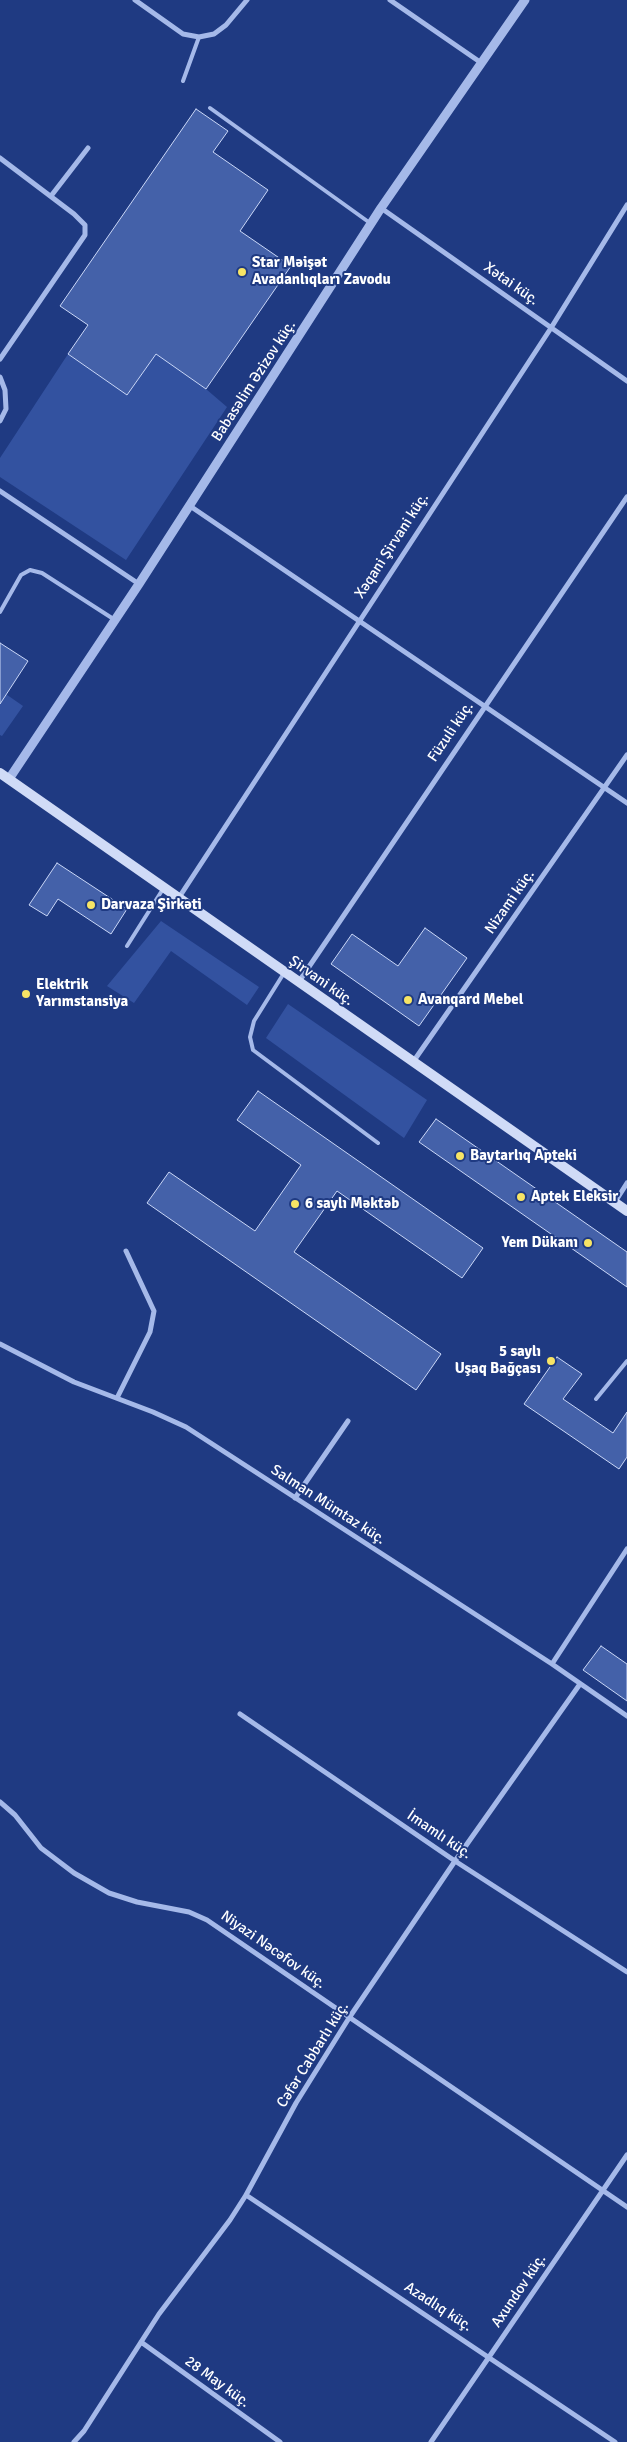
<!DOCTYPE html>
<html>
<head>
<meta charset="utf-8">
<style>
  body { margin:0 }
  canvas { display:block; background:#1f3a82 }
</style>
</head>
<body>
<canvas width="627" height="2442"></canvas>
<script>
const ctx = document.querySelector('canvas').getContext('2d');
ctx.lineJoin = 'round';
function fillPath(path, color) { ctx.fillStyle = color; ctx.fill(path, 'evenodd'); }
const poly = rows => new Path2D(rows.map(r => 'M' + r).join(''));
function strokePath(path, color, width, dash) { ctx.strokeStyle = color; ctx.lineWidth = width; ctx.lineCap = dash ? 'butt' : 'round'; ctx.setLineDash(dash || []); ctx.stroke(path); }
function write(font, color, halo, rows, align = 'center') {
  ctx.font = font + ' Signika,sans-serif'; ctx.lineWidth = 4; ctx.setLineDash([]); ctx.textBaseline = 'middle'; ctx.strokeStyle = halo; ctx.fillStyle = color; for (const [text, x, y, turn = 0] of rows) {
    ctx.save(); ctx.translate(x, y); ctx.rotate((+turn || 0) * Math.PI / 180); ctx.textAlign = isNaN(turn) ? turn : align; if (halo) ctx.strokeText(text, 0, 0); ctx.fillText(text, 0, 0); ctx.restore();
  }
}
fillPath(poly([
  [68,354,127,395,156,354,206,389,227,407,126,560,0,477,0,458],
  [0,690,23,706,2,736,0,735],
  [161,921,259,987,247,1005,171,951,134,1003,107,986],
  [288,1004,427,1100,404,1138,266,1038]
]), '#3352a0');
const building = poly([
  [196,109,228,131,213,152,268,190,240,231,291,266,206,389,156,354,127,395,68,354,88,325,60,306,196,109],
  [0,643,28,661,0,704,0,643],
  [57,863,127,909,111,934,58,899,47,916,29,905,57,863],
  [425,928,467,958,419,1026,331,964,352,934,398,966,425,928],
  [258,1091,483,1248,462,1278,337,1191,294,1252,441,1354,416,1390,147,1203,169,1172,255,1231,301,1165,237,1120,258,1091],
  [436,1119,627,1252,627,1287,419,1142,436,1119],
  [557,1357,582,1374,563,1399,613,1433,627,1412,627,1457,619,1469,524,1404,557,1357],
  [601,1646,627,1664,627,1701,583,1670,601,1646]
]);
fillPath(building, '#4461a9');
strokePath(building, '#cad7f7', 1);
strokePath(poly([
  [183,81,199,37],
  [210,108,370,223],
  [0,612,21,575,30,570,42,573,115,620],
  [127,946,163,889],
  [284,973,254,1021,250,1037,253,1050,378,1143],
  [596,1399,627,1361]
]), '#a5b9e9', 4);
strokePath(poly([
  [135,0,183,34,199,37,214,34,226,25,247,0],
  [390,0,480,62],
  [0,158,74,214,85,225,85,235,0,359],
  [51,196,88,148],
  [381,208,627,381],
  [0,377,5,390,6,409,0,421],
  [0,491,139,584],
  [190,506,627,803],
  [178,899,551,328,627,205],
  [298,983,627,497],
  [413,1062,627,755],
  [615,1202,627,1183],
  [0,1344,74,1382,153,1412,186,1427,552,1664,627,1716],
  [117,1398,150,1332,154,1311,126,1251],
  [295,1498,348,1421],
  [552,1664,627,1549],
  [240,1714,455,1861,627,1972],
  [0,1802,15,1815,41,1848,74,1873,109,1893,137,1902,189,1912,207,1920,627,2207],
  [246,2195,615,2442],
  [141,2342,280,2442],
  [74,2442,84,2431,159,2314,230,2220,246,2195,296,2103,349,2018,455,1861,580,1684],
  [431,2442,627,2155]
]), '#a5b9e9', 5);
strokePath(poly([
  [9,779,139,584,381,208,525,0]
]), '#a5b9e9', 9);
strokePath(poly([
  [0,773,627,1211]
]), '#d0dbf7', 10);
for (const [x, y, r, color] of [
  [242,272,5,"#f7e465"],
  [91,905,5,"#f7e465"],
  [26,994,5,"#f7e465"],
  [408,1000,5,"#f7e465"],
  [460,1156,5,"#f7e465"],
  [521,1197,5,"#f7e465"],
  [295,1204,5,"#f7e465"],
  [588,1243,5,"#f7e465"],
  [551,1361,5,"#f7e465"]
]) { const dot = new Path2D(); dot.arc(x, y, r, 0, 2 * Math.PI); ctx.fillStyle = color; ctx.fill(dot); strokePath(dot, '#1f3a82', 2); }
write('bold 15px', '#fff', '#1f3a82', [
  ["Star Məişət",252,263],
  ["Avadanlıqları Zavodu",252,280],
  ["Darvaza Şirkəti",101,905],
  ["Elektrik",36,985],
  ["Yarımstansiya",36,1002],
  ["Avanqard Mebel",418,1000],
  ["Baytarlıq Apteki",470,1156],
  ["Aptek Eleksir",531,1197],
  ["6 saylı Məktəb",305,1204],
  ["Yem Dükanı",578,1243,"right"],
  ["5 saylı",541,1352,"right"],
  ["Uşaq Bağçası",541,1369,"right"]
], 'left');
write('15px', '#fff', '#1f3a82', [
  ["Xətai küç.",511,284,35],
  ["Babasəlim Əzizov küç.",254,381,-57],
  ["Xəqani Şirvani küç.",392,546,-57],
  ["Füzuli küç.",451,732,-56],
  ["Nizami küç.",510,902,-55],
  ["Şirvani küç.",321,981,35],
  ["Salman Mümtaz küç.",328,1505,33],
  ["İmamlı küç.",439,1835,34],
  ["Niyazi Nəcəfov küç.",273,1950,35],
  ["Cəfər Cabbarlı küç.",313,2055,-58],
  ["Axundov küç.",519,2291,-56],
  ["Azadlıq küç.",438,2307,33],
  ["28 May küç.",217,2382,36]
]);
</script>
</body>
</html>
